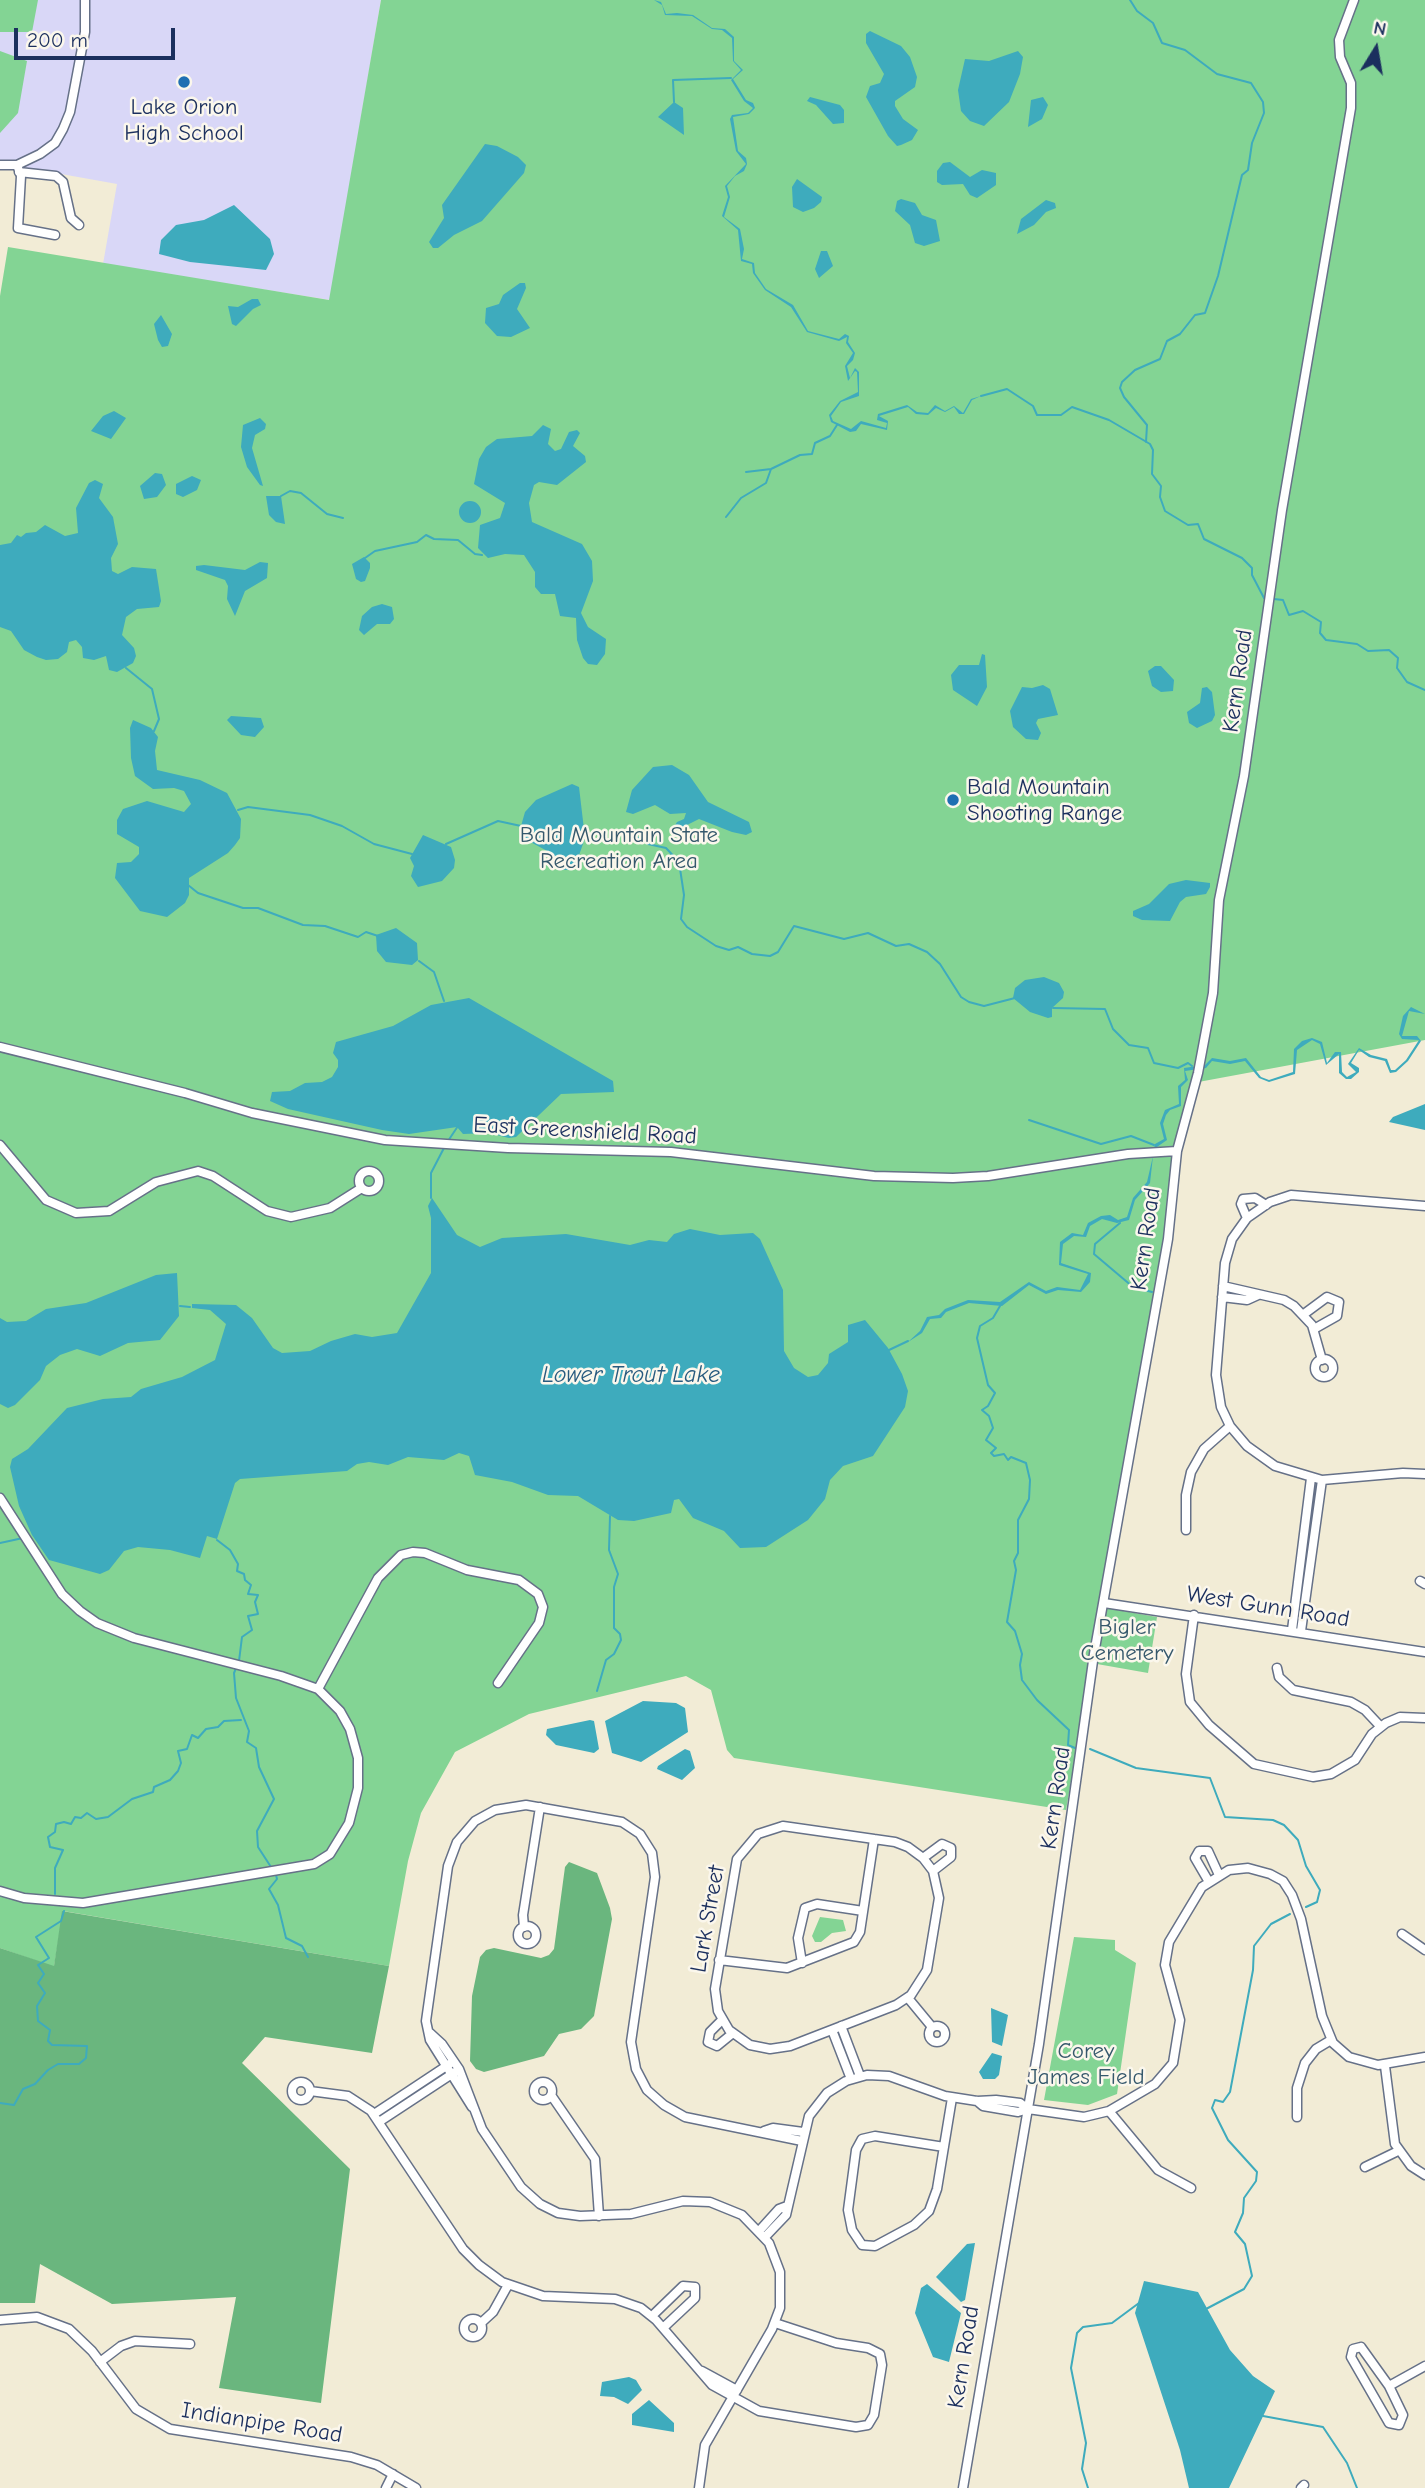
<!DOCTYPE html>
<html>
<head>
<meta charset="utf-8">
<style>
  body { margin:0 }
  #map { position:relative; width:1425px; height:2488px; overflow:hidden; background:#f2ecd6; font-family:"Comic Neue",sans-serif }
  canvas { display:block }
  .north { position:absolute; left:1341px; top:14px; width:70px; height:70px; -webkit-text-stroke:5px #fbf7ec; paint-order:stroke; rotate:11deg; font-size:19px; font-weight:700; line-height:28px; text-align:center; color:#1b2f5e }
  .north::after { content:''; display:block; margin:auto; width:24px; height:32px; background:#1b2f5e; clip-path:polygon(50% 0,100% 100%,50% 72%,0 100%) }
  .scale { position:absolute; left:14px; top:28px; width:161px; height:32px; box-sizing:border-box; border:4px solid #1b2f5e; border-top:0; padding-left:9px; font-size:21px; line-height:24px; white-space:nowrap; color:#1b2f5e; -webkit-text-stroke:5px #fbf7ec; paint-order:stroke }
</style>
</head>
<body>
<div id="map">
<canvas width="1425" height="2488"></canvas>
<div class="north">N</div>
<div class="scale">200 m</div>
</div>
<script>
const ctx = document.querySelector('canvas').getContext('2d');
ctx.lineJoin = 'round';
function fillPath(path, color) { ctx.fillStyle = color; ctx.fill(path, 'evenodd'); }
const poly = rows => new Path2D(rows.map(r => 'M' + r).join(''));
function strokePath(path, color, width, dash) { ctx.strokeStyle = color; ctx.lineWidth = width; ctx.lineCap = dash ? 'butt' : 'round'; ctx.setLineDash(dash || []); ctx.stroke(path); }
function write(font, color, halo, rows, align = 'center') {
  ctx.font = font + ' "Comic Neue",sans-serif'; ctx.lineWidth = 5; ctx.setLineDash([]); ctx.textBaseline = 'middle'; ctx.strokeStyle = halo; ctx.fillStyle = color; for (const [text, x, y, turn = 0] of rows) {
    ctx.save(); ctx.translate(x, y); ctx.rotate((+turn || 0) * Math.PI / 180); ctx.textAlign = isNaN(turn) ? turn : align; if (halo) ctx.strokeText(text, 0, 0); ctx.fillText(text, 0, 0); ctx.restore();
  }
}
fillPath(poly([
  [0,0,381,0,330,300,103,264,117,184,0,163]
]), '#d9d7f7');
fillPath(poly([
  [0,0,38,0,32,32,0,32],
  [381,0,1425,0,1425,1040,1193,1083,1066,1810,734,1758,727,1750,711,1690,686,1676,529,1714,455,1752,421,1813,408,1861,389,1966,63,1911,54,1967,0,1948,0,296,8,247,329,300],
  [0,51,27,61,18,113,0,133],
  [1106,1608,1157,1617,1148,1673,1097,1664],
  [820,1917,843,1920,846,1931,832,1933,821,1942,815,1942,812,1936],
  [1074,1937,1115,1940,1115,1950,1136,1963,1117,2094,1088,2105,1044,2100]
]), '#83d494');
fillPath(poly([
  [569,1862,597,1873,610,1908,612,1919,594,2016,581,2029,559,2034,544,2056,484,2072,476,2069,470,2061,472,1996,480,1957,486,1950,494,1948,541,1958,549,1955,554,1949,565,1867],
  [62,1911,389,1966,372,2053,265,2037,242,2063,350,2169,321,2403,219,2388,236,2297,112,2304,40,2264,35,2303,0,2303,0,1948,54,1966]
]), '#6ab67e');
fillPath(poly([
  [654,0,661,2,666,14,677,13,693,15,712,28,725,29,734,37,734,61,743,70,733,79,746,100,753,103,755,108,749,114,733,117,738,151,746,158,747,164,744,171,735,176,727,186,730,197,724,217,740,229,744,249,742,259,754,263,755,273,766,289,793,305,808,331,839,339,845,334,849,336,848,342,855,353,853,360,847,366,850,378,855,368,859,372,859,396,841,402,831,416,833,421,851,429,861,421,886,428,887,423,877,420,878,414,907,405,917,412,928,413,935,405,945,411,954,406,963,413,971,399,981,396,972,400,964,414,959,414,954,407,945,412,936,408,928,415,916,414,908,407,879,416,888,421,887,430,861,424,856,431,850,432,831,422,829,415,840,401,858,392,857,372,855,371,848,381,845,366,853,353,846,343,847,337,839,341,807,332,791,307,765,290,753,273,752,264,741,261,738,230,722,216,728,197,725,186,746,164,736,151,730,119,732,115,748,113,753,108,744,101,731,80,741,70,733,61,732,38,722,30,712,29,692,16,665,15,662,5],
  [870,31,901,46,910,57,917,77,915,87,895,101,895,106,903,119,918,130,912,140,901,145,897,146,888,136,866,97,870,86,880,83,884,74,866,43,866,34],
  [1018,51,1023,57,1020,74,1009,102,984,126,970,121,961,111,958,90,965,59,989,61],
  [810,97,840,105,844,110,844,123,833,124,816,105,807,101],
  [1043,97,1048,105,1042,119,1028,127,1031,100],
  [674,102,683,108,684,135,658,117],
  [485,144,497,146,518,157,526,165,524,173,482,221,454,235,438,248,433,248,429,242,444,218,442,205],
  [950,162,970,177,982,170,996,173,996,185,977,198,970,195,963,184,942,185,937,182,937,171,943,163],
  [797,179,822,197,821,202,814,208,803,212,793,207,792,187],
  [901,199,915,203,922,215,936,220,940,241,924,246,915,243,910,225,895,211,897,201],
  [1046,200,1055,203,1056,208,1046,212,1034,225,1017,234,1021,219],
  [234,205,270,239,274,254,266,270,190,262,159,254,161,240,176,225,204,220],
  [821,251,827,251,833,266,819,278,815,269],
  [520,283,525,283,526,288,517,309,530,328,511,337,497,336,485,323,486,308,499,304,503,295],
  [252,299,258,299,261,305,253,309,236,326,232,324,228,306,238,307],
  [161,315,172,334,168,346,162,347,158,340,154,324],
  [114,411,126,418,111,439,91,431,103,416],
  [260,418,266,424,265,429,255,435,252,448,263,486,260,485,247,467,241,447,243,425],
  [543,425,551,429,548,444,555,451,561,449,569,432,577,430,580,433,573,446,585,456,586,462,557,485,539,482,534,485,529,503,532,522,582,544,592,561,593,581,581,613,588,627,606,639,605,654,597,665,588,664,583,658,577,640,576,618,560,616,555,594,541,594,535,587,535,572,524,555,505,554,488,558,478,548,480,525,500,518,505,503,474,484,479,459,486,447,497,439,532,436],
  [155,473,162,474,166,485,157,497,144,499,140,486],
  [192,476,201,480,197,490,183,497,176,494,176,484],
  [95,480,103,484,99,498,113,517,118,544,111,558,112,571,118,574,132,567,156,569,161,601,159,607,137,609,126,617,122,635,134,648,136,656,133,663,117,672,109,670,106,656,94,660,83,658,82,647,76,640,69,642,67,652,58,659,46,660,37,657,24,650,11,631,0,627,0,545,11,543,17,535,21,537,26,533,36,532,45,525,65,536,78,533,76,508,89,483],
  [266,496,281,496,285,524,276,522,269,515],
  '459 512a11 11 0 1 1 22 0a11 11 0 1 1-22 0Z',
  [364,557,370,563,370,568,365,581,361,582,356,579,352,564],
  [260,562,268,563,267,578,245,591,235,616,227,599,228,586,225,580,196,570,196,566,204,565,245,570],
  [382,604,392,607,394,619,390,624,377,624,364,635,359,630,362,616,372,607],
  [982,654,985,655,987,687,977,706,953,690,951,675,959,665,979,665],
  [1155,666,1161,666,1174,680,1173,691,1161,692,1152,686,1148,671],
  [1043,685,1050,689,1058,715,1038,719,1036,723,1041,733,1038,740,1026,739,1013,727,1010,711,1022,687,1032,688],
  [1207,687,1212,692,1215,715,1212,721,1197,728,1189,723,1187,712,1200,703,1202,688],
  [231,716,261,718,264,727,255,737,241,735,227,720],
  [133,720,151,728,158,737,155,751,157,770,200,780,227,793,241,819,240,838,235,845,228,853,189,878,189,895,185,903,167,917,140,911,115,878,117,863,131,862,139,854,139,847,117,834,117,820,123,809,147,801,184,812,191,804,184,791,174,788,153,789,135,776,131,758,130,728],
  [672,765,689,775,708,802,749,822,752,832,746,835,732,832,699,819,677,830,674,827,677,822,684,819,686,813,670,814,655,805,633,814,626,812,632,790,653,767],
  [572,784,579,787,585,838,576,864,571,870,564,870,551,853,523,838,521,826,525,812,536,800],
  [423,835,451,847,455,860,454,868,442,881,418,887,411,876,414,866,410,858],
  [1186,880,1210,883,1210,887,1206,894,1186,897,1180,902,1170,921,1142,920,1133,916,1133,911,1149,904,1169,884],
  [396,928,417,943,418,960,412,965,386,962,377,951,376,935],
  [1044,977,1059,983,1064,992,1063,998,1052,1008,1052,1017,1048,1018,1030,1012,1013,998,1015,988,1025,980],
  [469,998,613,1081,614,1092,561,1094,516,1137,509,1138,489,1133,463,1134,457,1127,409,1134,382,1130,288,1109,270,1101,272,1092,290,1091,305,1083,322,1082,332,1077,338,1067,338,1060,333,1053,336,1042,393,1026,431,1005],
  [1411,1007,1425,1014,1409,1011,1402,1036,1417,1036,1421,1041,1408,1061,1396,1072,1390,1073,1385,1061,1369,1057,1359,1050,1351,1063,1359,1068,1359,1072,1351,1079,1346,1079,1339,1073,1339,1054,1326,1065,1320,1044,1312,1040,1297,1050,1295,1074,1269,1082,1259,1078,1245,1061,1230,1064,1212,1061,1206,1068,1185,1071,1188,1080,1181,1087,1181,1106,1170,1110,1166,1115,1163,1124,1167,1140,1154,1149,1155,1144,1164,1139,1160,1123,1165,1110,1179,1104,1178,1086,1185,1080,1184,1068,1205,1065,1212,1058,1230,1061,1246,1058,1261,1077,1269,1080,1293,1072,1294,1049,1302,1041,1312,1038,1322,1042,1327,1063,1335,1052,1341,1052,1342,1072,1347,1077,1356,1072,1348,1064,1359,1048,1371,1055,1387,1059,1391,1070,1395,1070,1406,1060,1419,1040,1402,1039,1399,1034,1403,1016],
  [1425,1104,1425,1130,1389,1122,1393,1117],
  [1153,1156,1150,1183,1135,1200,1129,1220,1117,1223,1102,1219,1090,1226,1086,1237,1074,1236,1063,1244,1061,1263,1091,1273,1090,1282,1081,1292,1058,1290,1046,1294,1029,1285,1002,1306,969,1303,946,1312,941,1318,930,1319,922,1333,908,1342,920,1331,927,1317,939,1315,945,1309,968,1300,1000,1302,1029,1282,1046,1291,1057,1287,1080,1290,1088,1274,1059,1265,1060,1242,1072,1233,1083,1235,1088,1223,1101,1216,1110,1215,1118,1220,1127,1217,1133,1198,1147,1182],
  [432,1198,457,1235,480,1247,502,1238,566,1234,630,1245,649,1240,667,1242,674,1234,690,1229,720,1235,753,1233,760,1239,783,1290,784,1351,794,1368,808,1377,818,1375,828,1363,829,1354,848,1342,848,1325,865,1320,888,1348,902,1374,908,1391,905,1407,873,1456,843,1466,830,1480,825,1499,808,1520,766,1547,740,1548,724,1531,693,1518,679,1499,674,1500,671,1513,634,1521,618,1520,578,1496,548,1495,512,1482,475,1475,469,1456,459,1453,444,1460,408,1457,388,1465,369,1462,357,1464,347,1471,240,1479,235,1483,217,1539,207,1536,200,1558,170,1550,138,1547,124,1551,109,1570,100,1574,49,1560,32,1535,19,1506,10,1467,12,1459,28,1449,67,1408,103,1399,131,1397,141,1389,182,1377,215,1360,226,1324,210,1310,192,1308,192,1304,236,1305,252,1318,273,1348,282,1353,310,1351,331,1341,355,1334,372,1337,397,1333,431,1273,431,1218,428,1206],
  [177,1273,179,1316,160,1340,128,1343,100,1356,77,1349,60,1355,46,1366,40,1380,15,1405,8,1408,0,1404,0,1318,7,1322,26,1321,46,1309,86,1303,156,1275],
  [643,1701,676,1703,685,1708,688,1732,641,1762,612,1753,605,1721],
  [590,1720,594,1721,599,1749,594,1753,556,1745,546,1735,547,1729],
  [685,1749,690,1751,695,1768,682,1780,657,1769,658,1766],
  [991,2008,1008,2015,1002,2046,992,2042],
  [992,2053,1002,2056,999,2075,995,2079,983,2079,979,2072],
  [975,2243,965,2300,961,2302,936,2277,967,2244],
  [1144,2281,1198,2292,1230,2350,1253,2376,1275,2391,1229,2488,1189,2488,1180,2450,1135,2313],
  [927,2284,961,2313,949,2362,933,2357,915,2313,921,2288],
  [629,2377,636,2380,642,2390,628,2404,614,2397,600,2396,602,2382],
  [649,2400,674,2423,674,2432,632,2425,632,2414]
]), '#3eabbd');
strokePath(poly([
  [1130,0,1137,11,1153,23,1162,43,1185,50,1217,74,1251,83,1263,102,1264,113,1252,143,1248,170,1242,175,1218,276,1205,313,1195,315,1180,334,1167,341,1160,359,1135,370,1122,382,1120,388,1124,397,1147,425,1146,442],
  [674,102,673,80,731,78],
  [981,396,1007,389,1033,406,1037,415,1061,415,1072,407,1109,420,1150,444,1153,450,1152,474,1161,486,1160,497,1165,511,1188,525,1198,524,1204,539,1242,558,1252,568,1252,575,1264,598],
  [746,472,771,469,800,455,812,454,815,443,830,436,837,425],
  [281,496,290,491,301,493,327,514,343,518],
  [726,517,741,498,766,483,771,469],
  [365,558,375,551,417,542,426,535,434,539,458,540,475,554,482,555],
  [1274,599,1283,600,1289,615,1303,611,1321,622,1320,633,1326,640,1357,644,1368,651,1389,650,1398,658,1397,668,1407,682,1425,690],
  [126,668,152,689,159,719,154,731],
  [238,810,248,807,310,815,342,826,374,844,412,854],
  [637,837,648,844,666,848,679,862,684,895,681,919,687,927,716,946,729,950,738,947,752,954,770,956,778,952,794,926,844,939,868,933,896,946,909,944,927,952,940,964,961,997,969,1002,984,1006,1015,998],
  [446,844,498,821,521,826],
  [188,885,198,893,243,908,258,908,303,925,325,926,358,937,366,932,378,936],
  [419,961,434,972,444,1001],
  [1053,1008,1105,1009,1113,1029,1129,1045,1148,1048,1154,1063,1178,1068,1188,1063,1192,1066],
  [1029,1120,1101,1144,1131,1136,1154,1145],
  [448,1141,458,1126],
  [431,1198,431,1173,445,1146],
  [1120,1223,1095,1244,1094,1254,1133,1287,1152,1292],
  [180,1306,190,1307],
  [1000,1306,993,1318,980,1326,977,1338,988,1385,995,1393,988,1406,982,1410,989,1416,993,1428,986,1440,996,1448,991,1453,994,1456,1004,1454,1008,1460,1011,1457,1026,1463,1030,1480,1029,1499,1018,1520,1018,1553,1014,1561,1016,1570,1007,1622,1015,1631,1022,1654,1020,1665,1022,1680,1037,1700,1069,1730,1068,1745,1075,1748],
  [889,1350,908,1341],
  [217,1540,230,1550,238,1564,237,1571,244,1574,245,1580,251,1585,248,1594,258,1595,255,1602,258,1614,248,1616,252,1630,242,1637,239,1661],
  [0,1543,23,1538],
  [237,1666,234,1673,236,1698,249,1731,247,1742,256,1748,259,1767,274,1799,257,1831,258,1847,271,1867],
  [597,1691,606,1660,614,1654,621,1640,620,1634,614,1628,614,1587,618,1574,609,1550,610,1516],
  [1090,1749,1136,1768,1210,1778,1225,1817,1273,1820,1284,1825,1298,1840,1306,1866,1320,1890,1317,1902,1306,1907],
  [276,1875,277,1879,269,1889,278,1905,286,1938,302,1946,308,1957],
  [55,1894,55,1868,63,1850,50,1847,48,1837,55,1832,56,1824,64,1822,71,1824,75,1817,81,1818,87,1813,96,1819,108,1817,132,1799,153,1792,154,1787,170,1780,178,1771,181,1763,178,1751,187,1749,192,1735,198,1738,206,1729,218,1727,224,1721,241,1720],
  [0,2103,14,2105,23,2089,35,2084,48,2070,58,2064,79,2064,86,2058,87,2046,52,2045,48,2041,50,2030,38,2021,37,2006,45,1993,38,1983,44,1974,38,1965,49,1958,36,1937,61,1921,64,1911],
  [1206,2309,1244,2289,1252,2276,1245,2244,1235,2232,1243,2213,1244,2198,1256,2181,1257,2172,1228,2140,1212,2108,1215,2100,1223,2102,1230,2092,1253,1970,1254,1946,1271,1924,1290,1914],
  [1263,2416,1323,2427,1347,2463,1357,2488],
  [1088,2488,1082,2469,1086,2443,1071,2368,1077,2333,1083,2327,1112,2323,1139,2303]
]), '#3eabbd', 2);
const minor = poly([
  [0,165,17,165,40,154,55,143,63,129,70,112,85,32,85,0],
  [17,165,21,176,18,228,55,235],
  [19,172,56,176,63,182,71,218,79,225],
  [0,1047,185,1093,252,1113,385,1140,508,1148,671,1152,874,1176,953,1178,988,1176,1128,1154,1177,1151],
  [0,1145,46,1200,76,1213,109,1211,156,1182,198,1171,213,1176,267,1211,291,1217,330,1208,360,1189],
  '359 1181a10 10 0 1 1 20 0a10 10 0 1 1-20 0Z',
  [1425,1206,1291,1195,1270,1202,1247,1218,1232,1239,1225,1263,1216,1375,1221,1407,1230,1426,1247,1446,1275,1466,1322,1480,1403,1473,1425,1474],
  [1247,1218,1241,1204,1243,1199,1255,1198,1266,1205],
  [1223,1286,1284,1300,1294,1306,1312,1325,1322,1360],
  [1222,1297,1247,1300,1258,1295],
  [1304,1314,1327,1297,1339,1302,1337,1316,1314,1329],
  '1315 1368a9 9 0 1 1 18 0a9 9 0 1 1-18 0Z',
  [0,1498,62,1594,80,1611,97,1623,134,1638,281,1676,318,1689,340,1711,350,1729,358,1758,358,1788,349,1823,330,1854,314,1864,83,1903,24,1898,0,1891],
  [1186,1530,1186,1495,1191,1472,1204,1449,1230,1426],
  [1420,1581,1425,1584],
  [1104,1603,1425,1652],
  [1194,1615,1186,1674,1190,1702,1209,1725,1254,1764,1313,1777,1331,1774,1355,1760,1372,1734,1386,1723,1400,1717,1425,1718],
  [1292,1630,1311,1478],
  [1301,1631,1322,1480],
  [1277,1668,1279,1677,1293,1690,1351,1702,1365,1710,1380,1726],
  [318,1689,378,1578,401,1555,413,1552,425,1553,467,1570,519,1580,538,1594,543,1607,539,1623,498,1683],
  [783,1826,895,1842,908,1847,923,1858,933,1871,939,1898,927,1970,911,1995,896,2005,790,2046,770,2049,750,2045,729,2030,718,2011,715,1989,737,1859,758,1834,783,1826],
  [923,1858,942,1844,951,1848,951,1857,933,1871],
  [1209,1882,1195,1858,1199,1851,1208,1851,1219,1875],
  '518 1935a9 9 0 1 1 18 0a9 9 0 1 1-18 0Z',
  [524,1927,523,1915,540,1807],
  [1402,1934,1425,1950],
  [719,1960,787,1968,854,1942,860,1932,874,1839],
  [802,1963,798,1938,805,1908,817,1904,863,1911],
  [908,1998,932,2027],
  [722,2020,710,2032,708,2042,717,2046,733,2033],
  '929 2034a8 8 0 1 1 16 0a8 8 0 1 1-16 0Z',
  [841,2026,860,2076],
  [832,2030,851,2079],
  [430,2033,442,2044,459,2069,482,2129,521,2187,540,2204,558,2213,580,2216,631,2214,683,2201,710,2202,742,2215,769,2243,780,2272,780,2308,772,2329,705,2445,699,2488],
  [1385,2066,1395,2144,1411,2166,1425,2175],
  '292 2091a9 9 0 1 1 18 0a9 9 0 1 1-18 0Z',
  '534 2091a9 9 0 1 1 18 0a9 9 0 1 1-18 0Z',
  [310,2091,348,2096,371,2111,463,2249,479,2265,502,2282,543,2296,615,2299,641,2308,656,2320,712,2385,759,2411,856,2427,868,2425,874,2415,882,2365,880,2354,868,2348,836,2343,775,2323],
  [551,2095,595,2159,599,2216],
  [977,2101,983,2106,1018,2112,1028,2109],
  [472,2107,430,2040,426,2021,448,1866,457,1842,475,1821,495,1810,526,1805,622,1822,640,1834,652,1853,655,1877,631,2042,636,2069,647,2090,664,2105,685,2117,802,2141],
  [1109,2111,1158,2170,1191,2188],
  [374,2114,451,2063],
  [1297,2117,1297,2088,1305,2063,1316,2049,1331,2040],
  [379,2122,455,2072],
  [764,2131,773,2128,803,2132],
  [944,2147,875,2136,862,2139,856,2150,848,2210,852,2230,862,2245,875,2246,914,2225,929,2211,937,2189,952,2098],
  [1365,2167,1398,2151],
  [760,2230,779,2209,787,2206],
  [765,2237,786,2215,809,2116,827,2093,846,2081,867,2075,889,2076,945,2096,977,2101,996,2100,1020,2103,1028,2109,1084,2117,1109,2111,1155,2084,1173,2063,1180,2020,1165,1965,1169,1942,1202,1887,1229,1870,1248,1868,1270,1874,1283,1881,1292,1895,1301,1919,1322,2016,1333,2043,1349,2057,1378,2065,1425,2057],
  [652,2316,683,2286,695,2287,695,2298,663,2328],
  '464 2328a9 9 0 1 1 18 0a9 9 0 1 1-18 0Z',
  [0,2320,37,2317,69,2329,92,2351,136,2409,170,2429,351,2457,377,2465,416,2488],
  [481,2323,493,2312,508,2285],
  [1361,2347,1389,2386,1403,2415,1399,2425,1389,2423,1351,2357,1353,2349,1361,2347],
  [100,2362,121,2346,135,2341,190,2344],
  [702,2371,737,2390],
  [1389,2386,1425,2366],
  [386,2488,393,2474],
  [963,2488,1039,2044,1094,1654,1168,1239,1177,1151,1198,1073,1213,993,1219,900,1244,776,1282,510,1351,108,1351,83,1340,57,1339,40,1354,0],
  [1301,2488,1304,2485]
]);
strokePath(minor, '#667188', 11);
strokePath(minor, '#fff', 8);
for (const [x, y, r, color] of [
  [184,82,7,"#1f6fb2"],
  [953,800,7,"#1f6fb2"]
]) { const dot = new Path2D(); dot.arc(x, y, r, 0, 2 * Math.PI); ctx.fillStyle = color; ctx.fill(dot); strokePath(dot, '#fbf7ec', 2.5); }
write('23px', '#1b2f5e', '#fbf7ec', [
  ["Lake Orion",184,107],
  ["High School",184,133],
  ["Bald Mountain",967,787,"left"],
  ["Shooting Range",967,813,"left"]
]);
write('23px', '#1b2f5e', '#fbf7ec', [
  ["Kern Road",1238,681,-82],
  ["East Greenshield Road",585,1131,3],
  ["Kern Road",1146,1239,-82],
  ["West Gunn Road",1268,1607,9],
  ["Kern Road",1056,1798,-82],
  ["Lark Street",708,1919,-80],
  ["Kern Road",964,2357,-81],
  ["Indianpipe Road",262,2423,9]
]);
write('23px', '#35586c', '#fbf7ec', [
  ["Bald Mountain State",619,835],
  ["Recreation Area",619,861],
  ["Bigler",1127,1627],
  ["Cemetery",1127,1653],
  ["Corey",1086,2051],
  ["James Field",1086,2077]
]);
write('italic 24px', '#275a7f', '#fbf7ec', [
  ["Lower Trout Lake",631,1375]
]);
</script>
</body>
</html>
